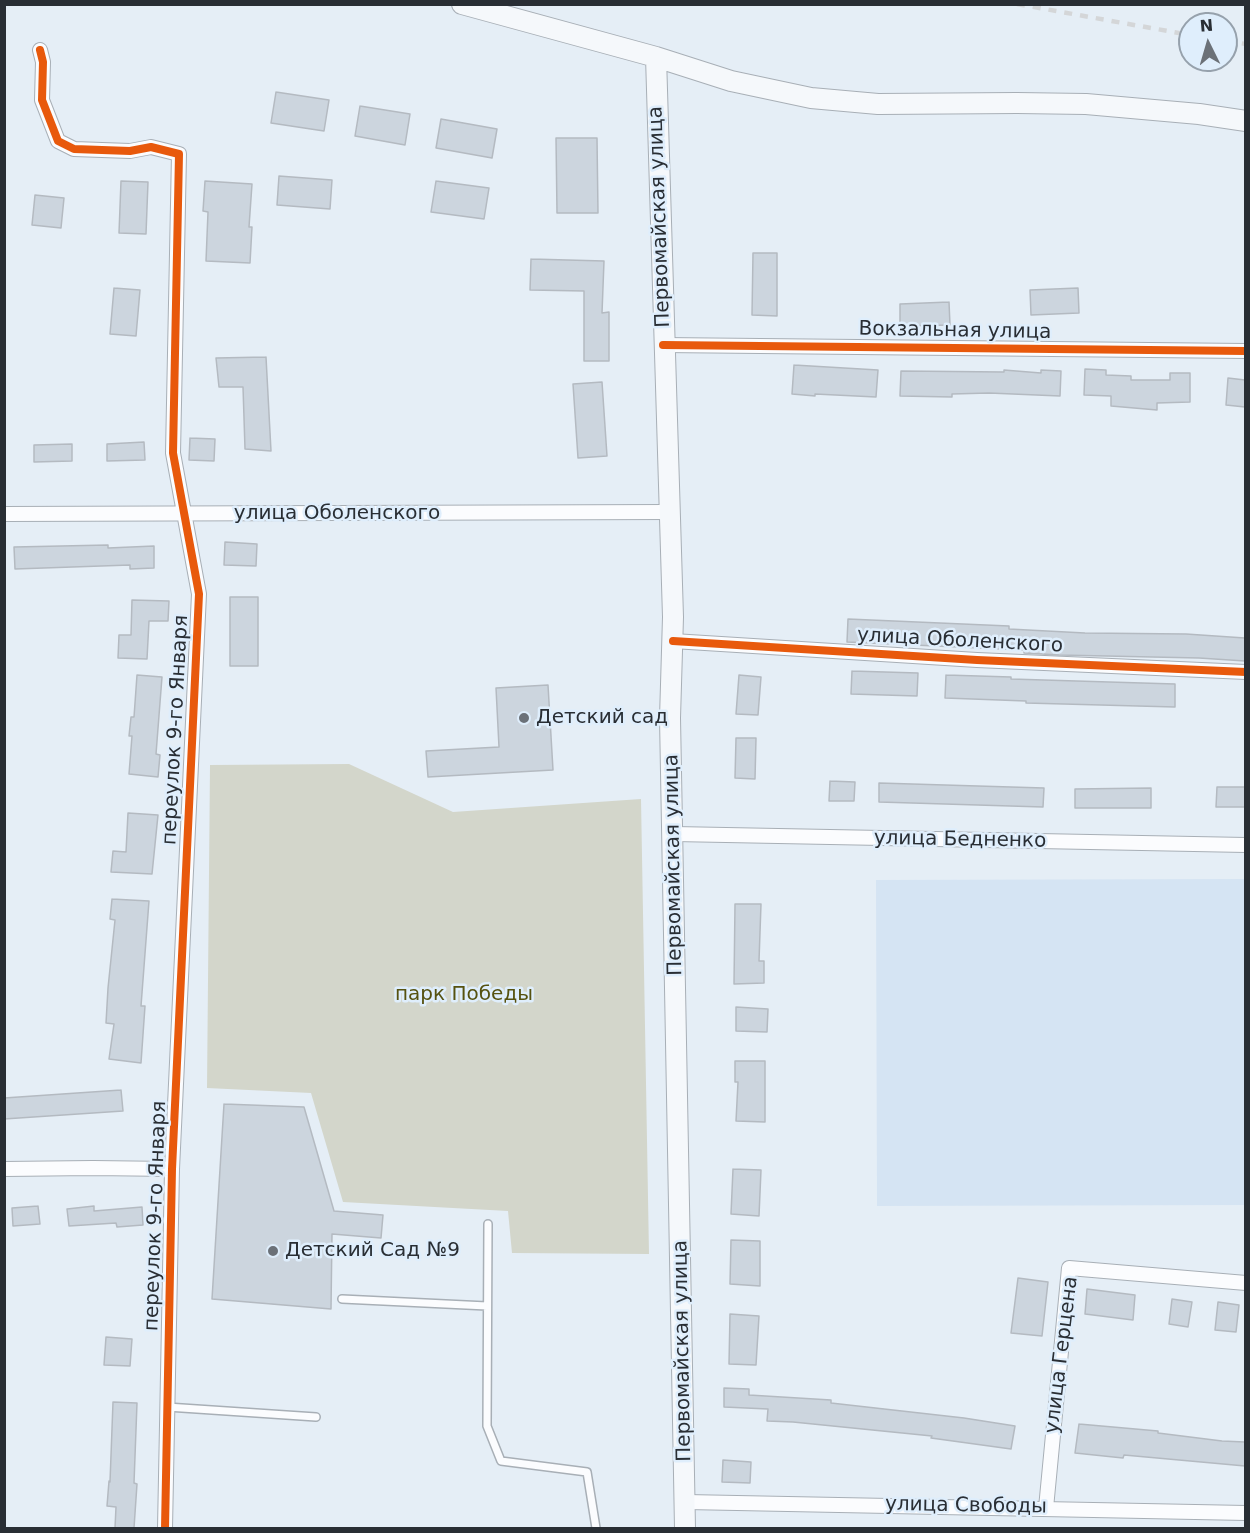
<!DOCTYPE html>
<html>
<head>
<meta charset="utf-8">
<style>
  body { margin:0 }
  #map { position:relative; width:1250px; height:1533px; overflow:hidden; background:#e5eef6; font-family:"DejaVu Sans",sans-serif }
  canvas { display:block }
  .frame { position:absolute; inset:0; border:6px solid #292e34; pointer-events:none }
  .north { position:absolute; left:1178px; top:12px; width:60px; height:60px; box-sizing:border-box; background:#dfeefc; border:2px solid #96a1ac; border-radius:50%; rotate:355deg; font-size:16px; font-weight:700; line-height:24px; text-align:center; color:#292e34 }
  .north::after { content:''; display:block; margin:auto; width:21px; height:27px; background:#6b7178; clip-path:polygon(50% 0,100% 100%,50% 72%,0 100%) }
</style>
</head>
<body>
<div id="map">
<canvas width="1250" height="1533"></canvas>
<div class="frame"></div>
<div class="north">N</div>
</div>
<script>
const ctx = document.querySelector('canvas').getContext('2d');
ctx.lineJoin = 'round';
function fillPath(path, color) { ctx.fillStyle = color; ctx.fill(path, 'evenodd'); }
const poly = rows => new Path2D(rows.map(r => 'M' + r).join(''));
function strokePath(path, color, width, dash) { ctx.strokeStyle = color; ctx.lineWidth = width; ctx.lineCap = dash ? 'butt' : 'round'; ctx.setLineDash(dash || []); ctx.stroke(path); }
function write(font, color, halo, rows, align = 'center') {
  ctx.font = font + ' "DejaVu Sans",sans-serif'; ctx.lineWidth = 5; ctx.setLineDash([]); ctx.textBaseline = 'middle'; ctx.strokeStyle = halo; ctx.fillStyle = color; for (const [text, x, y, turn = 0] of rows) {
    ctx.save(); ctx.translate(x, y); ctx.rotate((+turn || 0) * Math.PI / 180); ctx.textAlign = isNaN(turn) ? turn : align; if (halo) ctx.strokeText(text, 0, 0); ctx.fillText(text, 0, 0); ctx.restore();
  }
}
fillPath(poly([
  [1245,879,1245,1205,877,1206,876,880]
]), '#d5e4f3');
fillPath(poly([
  [349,764,453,812,641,799,649,1254,512,1253,508,1211,343,1202,311,1093,207,1088,210,765]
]), '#d3d6cb');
const building = poly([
  [276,92,329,100,324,131,271,123,276,92],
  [360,106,410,114,405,145,355,136,360,106],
  [441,119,497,129,492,158,436,148,441,119],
  [556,138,597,138,598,213,557,213,556,138],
  [279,176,332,180,330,209,277,205,279,176],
  [121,181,148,182,146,234,119,233,121,181],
  [205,181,252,184,249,227,252,227,250,263,206,261,208,212,203,211,205,181],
  [436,181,489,188,484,219,431,212,436,181],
  [35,195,64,198,61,228,32,225,35,195],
  [753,253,777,253,777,316,752,315,753,253],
  [531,259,604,261,602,313,609,312,609,361,584,361,584,291,530,290,531,259],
  [114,288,140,290,136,336,110,334,114,288],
  [1078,288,1079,313,1031,315,1030,290,1078,288],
  [949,302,950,325,900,326,900,304,949,302],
  [266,357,271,451,245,449,243,387,219,387,216,358,266,357],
  [794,365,878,370,876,397,815,394,815,396,792,394,794,365],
  [1085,369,1106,370,1106,375,1131,376,1131,380,1170,380,1170,373,1190,373,1190,402,1157,403,1157,410,1111,406,1111,396,1084,395,1085,369],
  [1004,370,1041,373,1041,370,1061,371,1060,396,989,393,952,394,952,397,900,396,901,371,1004,372,1004,370],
  [1228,378,1245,380,1245,407,1226,405,1228,378],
  [602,382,607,456,578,458,573,384,602,382],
  [190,438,215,439,214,461,189,460,190,438],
  [144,442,145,460,107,461,107,444,144,442],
  [72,444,72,461,34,462,34,445,72,444],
  [225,542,257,544,256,566,224,565,225,542],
  [108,545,108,548,154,546,154,568,130,569,130,565,15,569,14,547,108,545],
  [230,597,258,597,258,666,230,666,230,597],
  [132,600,169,601,168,621,149,621,147,659,118,658,119,635,131,635,132,600],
  [848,619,1009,626,1009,629,1085,633,1186,634,1245,638,1245,661,1199,658,1059,655,1024,653,1024,650,847,642,848,619],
  [852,671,918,673,917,696,851,694,852,671],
  [137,675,162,677,156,754,160,755,158,777,129,774,132,736,129,736,131,717,134,717,137,675],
  [739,675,761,677,758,715,736,714,739,675],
  [946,675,1011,677,1011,679,1175,684,1175,707,1026,703,1026,701,945,698,946,675],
  [548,685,553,770,428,777,426,751,499,747,496,688,548,685],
  [736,738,756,738,755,779,735,778,736,738],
  [830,781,855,782,854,801,829,801,830,781],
  [879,783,1044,788,1043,807,879,802,879,783],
  [1217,787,1245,787,1245,807,1216,807,1217,787],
  [1151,788,1151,808,1075,808,1075,789,1151,788],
  [128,813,158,815,152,874,111,872,113,851,126,852,128,813],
  [112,899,149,901,141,1006,145,1006,141,1063,109,1059,114,1024,106,1023,108,988,115,920,110,919,112,899],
  [735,904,761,904,759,961,764,961,764,983,734,984,735,904],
  [736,1007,768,1009,767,1032,736,1031,736,1007],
  [735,1061,765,1061,765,1122,736,1121,738,1082,735,1082,735,1061],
  [121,1090,123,1111,4,1119,4,1098,121,1090],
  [224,1104,304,1107,334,1211,383,1215,381,1238,332,1234,331,1309,212,1299,224,1104],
  [733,1169,761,1170,759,1216,731,1214,733,1169],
  [38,1206,40,1224,13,1226,12,1208,38,1206],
  [94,1206,94,1211,142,1207,143,1225,117,1227,116,1223,69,1226,67,1209,94,1206],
  [731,1240,760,1241,760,1286,730,1284,731,1240],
  [1018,1278,1048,1282,1042,1336,1011,1333,1018,1278],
  [1087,1289,1135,1295,1133,1320,1085,1314,1087,1289],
  [1172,1299,1192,1302,1188,1327,1169,1324,1172,1299],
  [1218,1302,1239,1305,1236,1332,1215,1330,1218,1302],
  [730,1314,759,1316,756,1365,729,1364,730,1314],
  [106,1337,132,1339,130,1366,104,1365,106,1337],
  [724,1388,749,1389,749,1395,831,1400,831,1403,964,1418,1015,1426,1011,1449,931,1438,932,1436,793,1422,767,1421,768,1409,724,1407,724,1388],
  [113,1402,137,1403,134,1483,137,1484,134,1528,115,1528,116,1507,107,1506,109,1481,110,1482,113,1402],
  [1079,1424,1158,1431,1158,1433,1222,1441,1245,1442,1245,1466,1124,1455,1123,1458,1075,1453,1079,1424],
  [723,1460,751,1462,750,1483,722,1482,723,1460]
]);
fillPath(building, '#ccd5de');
strokePath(building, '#b4bac1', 1.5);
const service = poly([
  [488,1224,487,1426,501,1461,587,1472,596,1528],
  [342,1299,487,1306],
  [167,1407,316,1417]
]);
const minor = poly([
  [40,50,43,62,42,100,58,141,74,149,130,151,151,147,179,154,173,453,199,594,172,1169,165,1528],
  [663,345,1246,351],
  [4,514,670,512],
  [673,641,977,660,1246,672],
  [674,834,1246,845],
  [4,1169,93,1168,172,1169],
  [686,1502,1246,1513],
  [1046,1508,1069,1268,1246,1283]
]);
const secondary = poly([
  [462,4,656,57,731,81,811,98,878,104,1017,103,1086,104,1199,114,1246,121],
  [656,57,673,617,670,718,685,1528]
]);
strokePath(service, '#a8afb6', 10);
strokePath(minor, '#a8afb6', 16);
strokePath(secondary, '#a8afb6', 22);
strokePath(service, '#fbfcfe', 7);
strokePath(minor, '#fbfcfe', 14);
strokePath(secondary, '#f5f8fb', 20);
strokePath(poly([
  [1017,4,1190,35],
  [1226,41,1246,44]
]), '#d4d6d8', 4.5, [8, 8]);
strokePath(poly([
  [40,50,43,62,42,100,58,141,74,149,130,151,151,147,179,154,173,453,199,594,172,1169,165,1528],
  [663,345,1246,351],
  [673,641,977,660,1246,672]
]), '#e8590c', 8);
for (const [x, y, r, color] of [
  [524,718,6,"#6b7178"],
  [273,1251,6,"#6b7178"]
]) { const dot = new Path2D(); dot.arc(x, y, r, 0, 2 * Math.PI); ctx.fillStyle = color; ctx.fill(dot); strokePath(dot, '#dfeefc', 2); }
write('20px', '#292e34', '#dfeefc', [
  ["Первомайская улица",660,217,-92],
  ["Вокзальная улица",955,331,1],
  ["улица Оболенского",337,514],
  ["улица Оболенского",960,641,3],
  ["переулок 9-го Января",176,730,-87],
  ["улица Бедненко",960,840,1],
  ["Первомайская улица",674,865,-91],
  ["переулок 9-го Января",156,1216,-88],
  ["Первомайская улица",683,1351,-91],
  ["улица Герцена",1062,1355,-83],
  ["улица Свободы",966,1506,1]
]);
write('20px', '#292e34', '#dfeefc', [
  ["Детский сад",536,718],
  ["Детский Сад №9",285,1251]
], 'left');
write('20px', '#565210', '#dfeefc', [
  ["парк Победы",464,995]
]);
</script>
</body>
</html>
